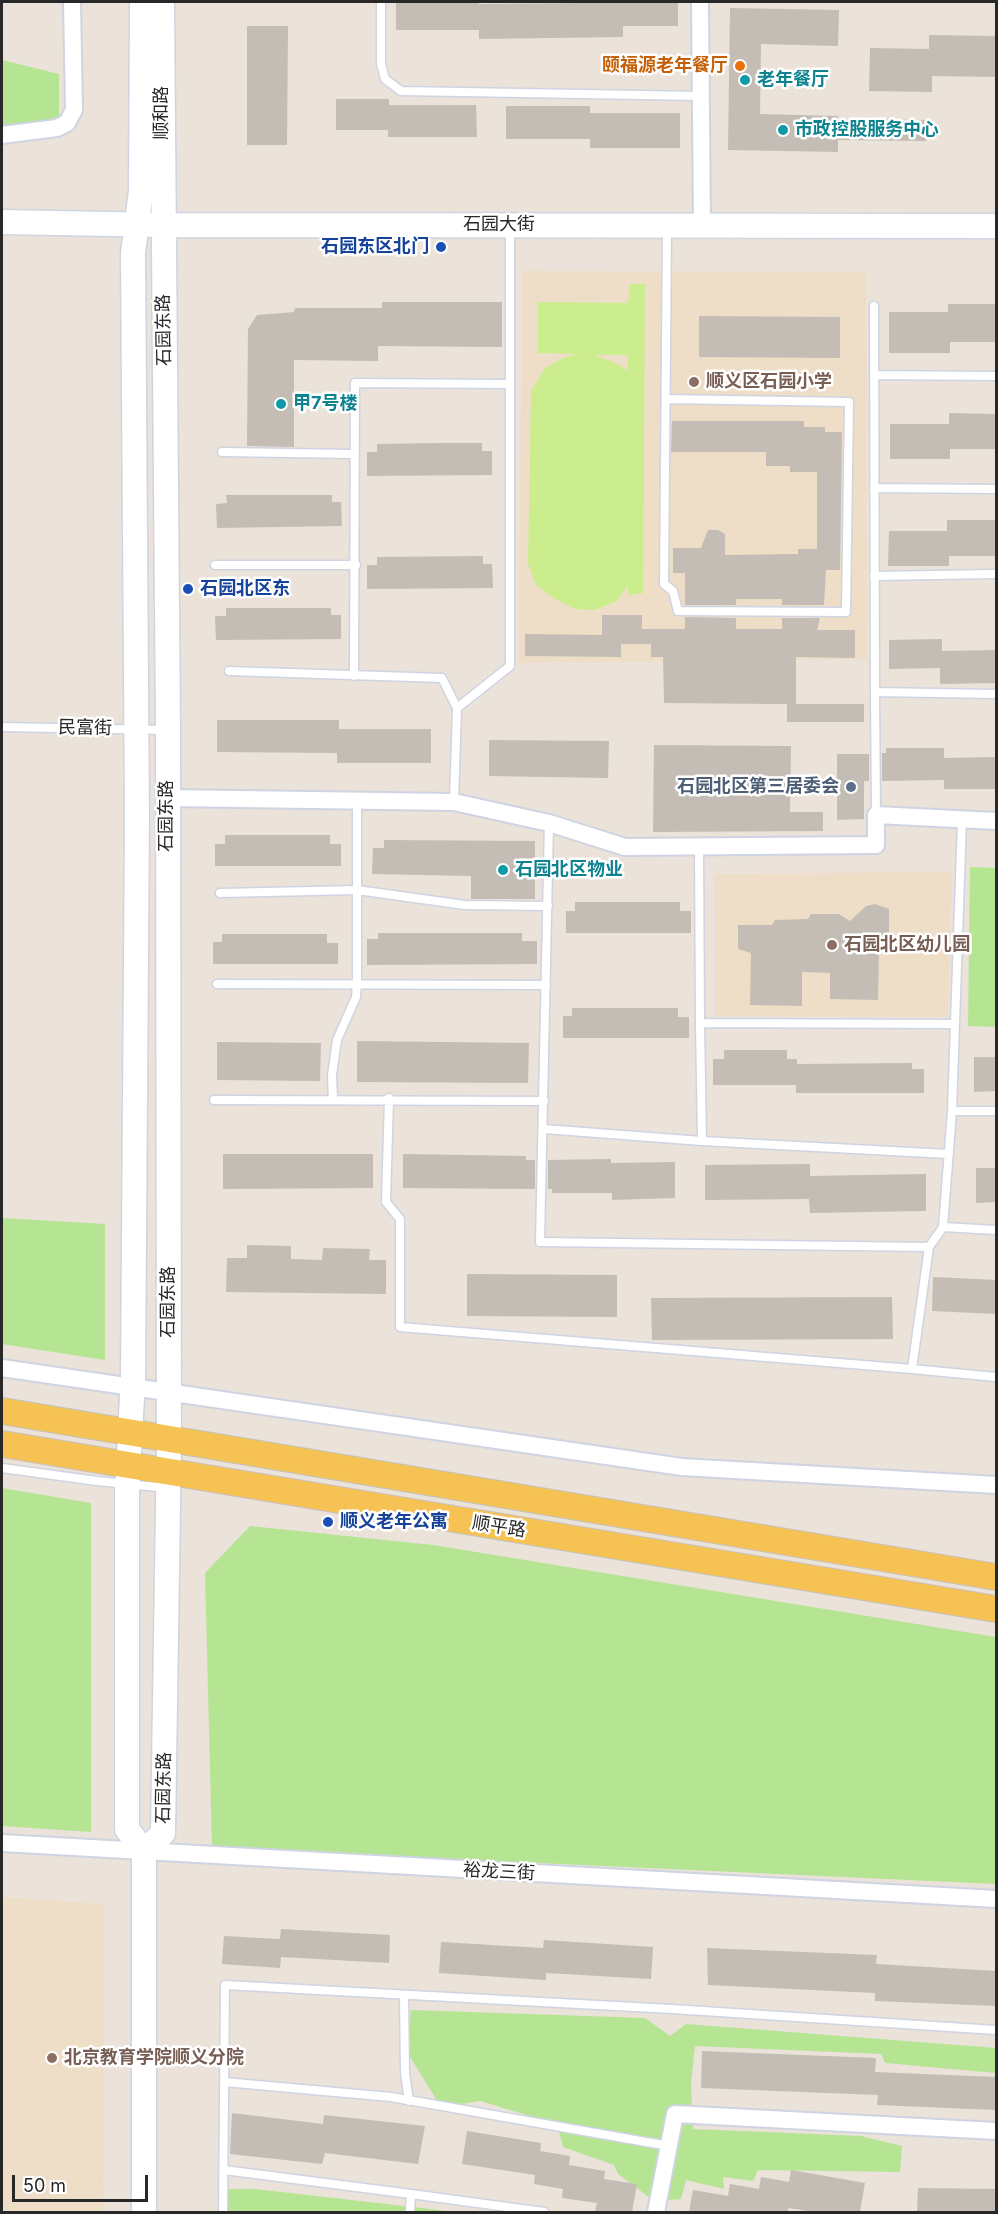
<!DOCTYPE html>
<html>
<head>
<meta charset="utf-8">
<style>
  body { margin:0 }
  #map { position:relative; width:998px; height:2214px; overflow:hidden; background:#ebe2d9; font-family:Inter,sans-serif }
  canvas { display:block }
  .frame { position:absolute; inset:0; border:3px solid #282828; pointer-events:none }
  .scale { position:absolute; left:12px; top:2175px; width:136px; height:27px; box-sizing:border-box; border:3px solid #282828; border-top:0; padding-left:8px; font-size:18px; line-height:21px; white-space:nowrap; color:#282828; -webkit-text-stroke:4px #fff; paint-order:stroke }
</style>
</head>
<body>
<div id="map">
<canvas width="998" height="2214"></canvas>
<div class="frame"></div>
<div class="scale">50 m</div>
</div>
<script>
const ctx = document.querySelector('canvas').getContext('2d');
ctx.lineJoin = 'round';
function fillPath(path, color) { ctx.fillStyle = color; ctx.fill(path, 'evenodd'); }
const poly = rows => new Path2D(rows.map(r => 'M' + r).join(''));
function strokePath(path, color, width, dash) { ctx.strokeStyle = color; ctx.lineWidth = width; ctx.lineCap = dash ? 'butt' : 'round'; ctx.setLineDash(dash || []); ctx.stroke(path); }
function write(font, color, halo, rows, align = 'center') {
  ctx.font = font + ' Inter,"Noto Sans SC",sans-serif'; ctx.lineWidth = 5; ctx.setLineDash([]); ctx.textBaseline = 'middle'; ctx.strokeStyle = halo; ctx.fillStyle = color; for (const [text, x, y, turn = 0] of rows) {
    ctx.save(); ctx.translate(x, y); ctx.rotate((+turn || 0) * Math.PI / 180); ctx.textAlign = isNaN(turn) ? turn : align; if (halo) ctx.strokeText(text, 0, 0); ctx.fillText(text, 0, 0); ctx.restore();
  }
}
fillPath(poly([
  [522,271,866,272,867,659,519,663],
  [952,872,948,1017,715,1016,715,874],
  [2,1897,104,1904,103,2212,2,2212]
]), '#eedec7');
fillPath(poly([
  [2,60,59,74,59,117,2,132],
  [970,867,996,868,996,1027,968,1026],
  [2,1218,105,1224,105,1360,2,1344],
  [2,1488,91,1503,91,1832,2,1826],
  [250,1526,433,1545,996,1637,996,1884,212,1848,205,1573],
  [411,2010,645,2018,670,2036,686,2024,996,2048,996,2073,885,2063,881,2054,695,2046,691,2084,693,2129,861,2136,902,2146,900,2172,758,2170,753,2181,723,2177,724,2189,686,2180,681,2199,654,2201,618,2174,614,2165,563,2147,557,2124,480,2101,441,2107,407,2052],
  [222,2189,255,2189,456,2212,221,2212]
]), '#b5e593');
fillPath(poly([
  [630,284,645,284,643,593,628,595,628,585,617,601,595,610,575,609,553,598,536,585,528,564,531,391,545,368,563,358,577,354,538,353,538,302,628,303],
  [593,355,628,355,628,371,616,363]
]), '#cced8e');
fillPath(poly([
  [396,2,479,2,479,4,678,2,678,26,623,26,623,37,479,39,479,30,396,30],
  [730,8,839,10,838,46,761,44,760,114,838,116,838,119,927,120,926,141,838,140,838,152,728,150],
  [247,26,288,26,287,145,247,145],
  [929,35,996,36,996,77,932,76,932,92,869,91,870,48,929,49],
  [336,99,389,99,389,105,476,105,477,137,388,137,388,130,336,130],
  [506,106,590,106,590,113,680,113,680,148,590,148,590,139,506,139],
  [382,302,502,302,502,347,378,346,378,361,294,360,294,447,247,446,248,329,257,315,294,312,295,308,382,308],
  [948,304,996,304,996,342,950,342,950,353,889,353,889,312,948,312],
  [699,316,840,317,840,358,699,357],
  [949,413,996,414,996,449,950,449,950,459,890,459,890,424,949,424],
  [672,421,804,421,804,427,825,427,825,432,842,432,840,570,826,570,824,605,782,605,782,599,736,599,736,605,685,605,685,573,673,573,673,548,701,548,708,530,718,530,725,534,725,555,798,554,798,549,817,549,817,472,790,472,790,466,766,466,766,452,671,452],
  [441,443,482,443,482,451,492,451,492,475,367,476,367,452,377,452,377,444],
  [226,495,332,495,332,502,341,502,342,526,217,528,216,504,227,503],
  [947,520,996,520,996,556,949,556,949,566,888,566,889,531,947,531],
  [483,556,483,564,492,564,493,588,367,589,367,565,377,565,377,557],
  [226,608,331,608,331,615,341,615,341,639,216,640,215,616,226,616],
  [602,615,642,615,642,629,685,629,685,617,736,618,736,629,782,629,782,618,820,618,817,630,855,630,855,658,796,657,796,704,775,704,664,703,663,657,651,657,651,644,621,644,621,657,525,656,525,634,602,635],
  [942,639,942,651,996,650,996,683,940,684,940,668,889,669,889,640],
  [787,704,864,704,864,722,787,722],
  [217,720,339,720,339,729,431,729,431,763,337,763,337,753,217,752],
  [489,740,609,741,608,778,489,776],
  [654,745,791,746,790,812,823,812,823,831,653,832],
  [886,748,944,748,944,758,996,757,996,789,944,789,944,780,882,781,882,753,886,753],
  [837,754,869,754,869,781,864,781,864,819,837,820],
  [225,835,330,835,330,844,341,844,341,866,215,866,215,844,225,844],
  [384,840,535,841,535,899,471,899,471,876,372,874,373,848,384,848],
  [575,902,680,902,680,911,691,911,691,933,566,933,566,911,575,911],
  [875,904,889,909,889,950,879,949,878,1000,830,999,830,973,802,972,802,1006,750,1005,751,953,738,949,738,925,772,925,775,920,808,919,811,914,839,914,850,921,866,906],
  [378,933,522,933,522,941,537,941,537,964,367,965,367,939,378,939],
  [222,934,327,934,327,943,338,943,338,964,213,964,213,942,222,942],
  [572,1008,678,1008,678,1017,689,1017,689,1038,563,1038,563,1016,572,1016],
  [357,1041,529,1043,528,1083,357,1082],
  [217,1042,321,1043,320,1081,217,1080],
  [724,1050,787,1050,787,1059,797,1059,797,1064,912,1063,912,1069,924,1069,924,1093,796,1093,796,1085,713,1085,713,1059,724,1059],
  [974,1057,996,1057,996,1091,974,1092],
  [223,1154,373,1154,373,1188,223,1189],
  [403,1154,526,1156,526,1160,535,1160,535,1189,403,1188],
  [611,1159,611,1163,675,1162,675,1198,612,1200,612,1193,552,1193,552,1189,548,1189,548,1160],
  [810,1164,810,1176,926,1174,926,1211,810,1213,809,1199,705,1200,705,1165],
  [976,1168,996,1168,996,1202,976,1203],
  [247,1245,291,1246,291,1259,322,1260,323,1248,370,1249,369,1260,386,1260,386,1294,226,1292,227,1258,247,1258],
  [467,1274,617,1275,617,1317,467,1316],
  [933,1277,996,1280,996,1314,932,1311],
  [892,1297,893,1339,652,1340,651,1298],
  [281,1929,390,1935,389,1963,281,1957,280,1968,222,1964,224,1936,280,1939],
  [544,1940,653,1947,651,1979,546,1973,546,1980,439,1973,441,1942,543,1948],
  [707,1948,877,1955,876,1964,996,1971,996,2006,875,2001,875,1993,708,1985],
  [702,2051,876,2058,875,2072,996,2077,996,2110,877,2105,878,2095,701,2088],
  [232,2113,323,2124,324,2115,425,2126,418,2164,325,2153,322,2164,230,2154],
  [467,2131,541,2143,540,2151,570,2156,569,2165,605,2171,604,2179,637,2184,632,2212,595,2212,597,2203,562,2198,563,2189,534,2184,535,2175,462,2164],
  [791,2170,865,2183,860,2212,815,2212,788,2208,788,2212,689,2212,693,2190,728,2196,730,2184,759,2189,761,2177,789,2182],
  [918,2188,996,2189,996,2212,917,2212]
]), '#c3bdb5');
const lane = poly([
  [381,2,381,64,385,79,401,91,701,96],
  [874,306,875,692,996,694],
  [874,375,996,376],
  [666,399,849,402,846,612,678,611,673,591,664,584,667,229],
  [222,452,354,454],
  [874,488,996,489],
  [215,565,356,565],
  [874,576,996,574],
  [229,671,442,678,457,708,454,802],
  [354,676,355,383,509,384],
  [875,692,876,815],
  [457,708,510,666,510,227],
  [2,727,166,730],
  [962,820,952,1111,943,1227,929,1247,912,1369,996,1377],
  [549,823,540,1242,929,1247],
  [699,846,700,1023],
  [220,893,357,890,465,905,548,906],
  [217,984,546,985],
  [389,1098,386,1202,400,1219,400,1327,912,1369],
  [333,1099,332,1075,337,1040,356,997,357,983,357,800],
  [214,1100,544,1101],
  [952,1111,996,1111],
  [544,1129,702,1141,949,1154],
  [702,1141,700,1023,954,1024],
  [943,1227,996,1230],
  [2,1468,97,1481,168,1488],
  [404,1995,405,2073,409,2101],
  [224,2082,391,2097,669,2146],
  [224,2170,411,2194],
  [223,2212,225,1985,672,2009,996,2030],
  [410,2212,411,2194,544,2212]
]);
const street = poly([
  [700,2,702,226],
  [2,135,57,128,67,123,74,110,72,2],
  [167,798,454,802,549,823,625,847,876,845,876,815,996,821],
  [2,1368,682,1467,996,1485],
  [2,1843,996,1899],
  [656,2212,675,2114,996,2131]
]);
const secondary = poly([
  [142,2,141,191,133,253,137,817,133,1378,127,1492,127,1829,144,1852],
  [2,222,163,225,996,226],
  [144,1852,163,1833,169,1439,168,730,162,2],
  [144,1852,144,2212]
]);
const primary = poly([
  [2,1411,996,1577],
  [2,1444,996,1609]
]);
strokePath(lane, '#ced4e2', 11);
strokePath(street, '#ced4e2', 20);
strokePath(secondary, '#ced4e2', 27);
strokePath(primary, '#c3c3c3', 28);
strokePath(lane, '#fff', 8);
strokePath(street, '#fff', 16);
strokePath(secondary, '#fff', 24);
strokePath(primary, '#f6c254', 26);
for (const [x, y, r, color] of [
  [740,66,6,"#e8710a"],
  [745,80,6,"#0f9aa8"],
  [783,130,6,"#0f9aa8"],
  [441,247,6,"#1a4fb4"],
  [694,382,6,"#8d6e63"],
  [281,404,6,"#0f9aa8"],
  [188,589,6,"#1a4fb4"],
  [851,787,6,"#5c6f8a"],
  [503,870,6,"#0f9aa8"],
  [832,945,6,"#8d6e63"],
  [328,1522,6,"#1a4fb4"],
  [52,2058,6,"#8d6e63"]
]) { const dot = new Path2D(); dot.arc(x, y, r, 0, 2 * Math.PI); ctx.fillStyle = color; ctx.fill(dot); strokePath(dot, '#fff', 2); }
write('bold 18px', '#c56008', '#fff', [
  ["颐福源老年餐厅",728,66]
], 'right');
write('bold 18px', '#0d838f', '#fff', [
  ["老年餐厅",757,80],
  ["市政控股服务中心",795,130],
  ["甲7号楼",293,404],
  ["石园北区物业",515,870]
], 'left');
write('18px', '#282828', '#fff', [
  ["顺和路",162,113,-90],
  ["石园大街",499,225],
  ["石园东路",164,330,-91],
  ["民富街",85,728,1],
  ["石园东路",167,816,-90],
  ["石园东路",169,1302,-90],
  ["顺平路",499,1527,9],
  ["石园东路",164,1788,-89],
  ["裕龙三街",499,1872,3]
]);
write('bold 18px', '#164399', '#fff', [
  ["石园东区北门",429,247,"right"],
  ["石园北区东",200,589],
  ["顺义老年公寓",340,1522]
], 'left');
write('bold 18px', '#785e54', '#fff', [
  ["顺义区石园小学",706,382],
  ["石园北区幼儿园",844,945],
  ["北京教育学院顺义分院",64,2058]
], 'left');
write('bold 18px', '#4e5e75', '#fff', [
  ["石园北区第三居委会",839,787]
], 'right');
</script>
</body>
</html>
